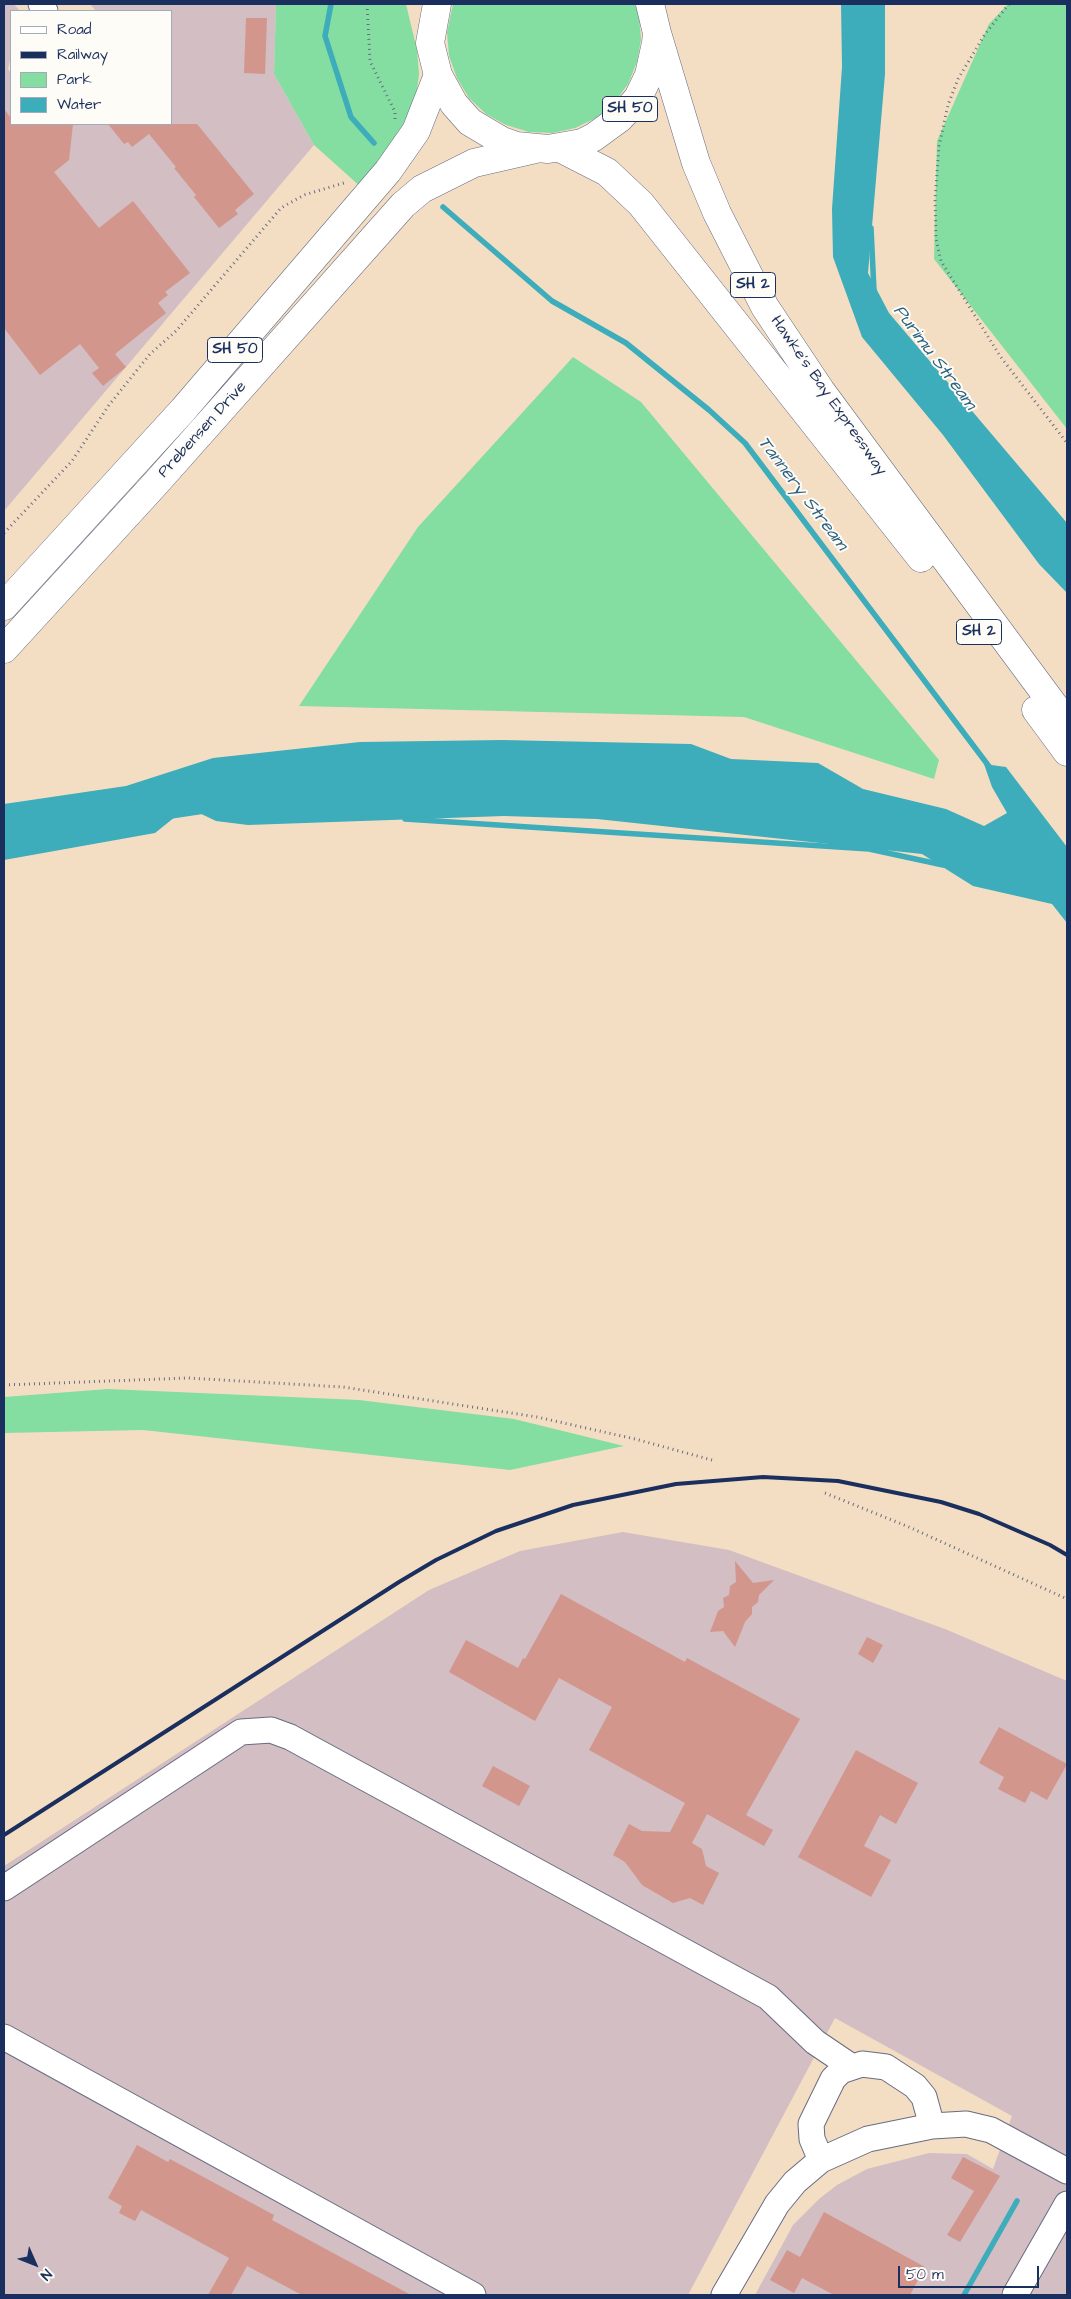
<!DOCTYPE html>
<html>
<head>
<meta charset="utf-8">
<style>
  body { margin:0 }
  #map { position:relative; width:1071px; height:2299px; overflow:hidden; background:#f4dec3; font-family:"Architects Daughter",sans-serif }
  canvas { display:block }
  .frame { position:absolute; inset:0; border:5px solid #1b2f5e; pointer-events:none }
  .legend { position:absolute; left:10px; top:10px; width:162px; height:115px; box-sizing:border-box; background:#fdfcf7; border:1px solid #a3aaba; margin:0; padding:6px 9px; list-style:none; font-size:15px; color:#1b2f5e }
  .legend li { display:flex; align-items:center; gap:10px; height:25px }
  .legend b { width:25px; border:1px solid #a3aaba }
  .north { position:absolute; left:10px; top:2239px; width:50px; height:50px; -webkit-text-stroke:4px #fdfcf7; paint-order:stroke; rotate:134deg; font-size:14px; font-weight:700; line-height:20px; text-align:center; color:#1b2f5e }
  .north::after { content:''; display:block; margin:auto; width:18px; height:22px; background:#1b2f5e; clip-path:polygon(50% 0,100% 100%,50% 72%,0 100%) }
  .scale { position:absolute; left:898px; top:2266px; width:141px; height:22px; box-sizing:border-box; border:2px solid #1b2f5e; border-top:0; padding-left:6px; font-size:15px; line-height:18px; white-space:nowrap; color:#1b2f5e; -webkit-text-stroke:4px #fdfcf7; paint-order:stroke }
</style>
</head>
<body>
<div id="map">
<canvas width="1071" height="2299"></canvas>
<div class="frame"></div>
<ul class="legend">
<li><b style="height:6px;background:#fff"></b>Road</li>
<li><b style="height:6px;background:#1b2f5e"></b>Railway</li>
<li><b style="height:14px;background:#84dda1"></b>Park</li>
<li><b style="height:14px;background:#3dacbb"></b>Water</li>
</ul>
<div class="north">N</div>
<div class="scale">50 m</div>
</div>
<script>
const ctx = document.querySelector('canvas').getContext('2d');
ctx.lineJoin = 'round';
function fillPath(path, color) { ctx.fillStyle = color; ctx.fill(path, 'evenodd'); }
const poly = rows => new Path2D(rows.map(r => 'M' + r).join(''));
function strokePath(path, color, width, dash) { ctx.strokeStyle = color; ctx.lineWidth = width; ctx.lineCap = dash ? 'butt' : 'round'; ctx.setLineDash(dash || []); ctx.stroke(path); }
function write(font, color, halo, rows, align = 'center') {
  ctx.font = font + ' "Architects Daughter",sans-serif'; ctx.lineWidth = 4; ctx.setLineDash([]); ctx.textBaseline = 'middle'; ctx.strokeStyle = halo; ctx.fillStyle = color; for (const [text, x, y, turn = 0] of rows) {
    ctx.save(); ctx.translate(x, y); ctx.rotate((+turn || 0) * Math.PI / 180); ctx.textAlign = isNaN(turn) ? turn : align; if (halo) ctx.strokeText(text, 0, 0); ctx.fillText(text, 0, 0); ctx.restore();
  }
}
fillPath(poly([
  [4,4,14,4,20,11,11,11,11,56,8,69,11,73,11,124,171,124,171,11,96,11,90,4,276,4,274,74,314,145,4,511],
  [623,1532,729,1550,945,1629,1067,1681,1067,2295,755,2295,793,2225,819,2199,837,2185,867,2169,929,2153,967,2154,993,2169,1012,2116,835,2018,688,2295,4,2295,4,1866,429,1590,520,1551]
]), '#d2bec3');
fillPath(poly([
  [276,4,406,4,417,50,419,74,416,98,397,136,362,188,314,145,274,74],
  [453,4,635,4,639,16,641,39,637,62,628,84,614,103,596,118,575,128,552,133,529,132,506,125,486,114,469,98,457,78,449,56,447,32],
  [1008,4,1067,4,1067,429,934,259,937,141,989,24],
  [573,357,641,402,939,760,934,779,744,717,299,706,418,527],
  [108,1389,359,1400,514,1419,624,1446,510,1470,143,1430,4,1433,4,1397]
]), '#84dda1');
fillPath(poly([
  [841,4,885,4,885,74,868,273,889,313,1067,523,1067,593,1039,564,943,435,862,337,833,257,832,209,842,67],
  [502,740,691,744,731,759,818,763,863,789,946,809,984,826,1007,813,992,787,984,764,1006,767,1067,847,1067,923,1052,904,973,886,922,854,597,819,504,816,248,825,216,821,193,810,175,817,155,833,4,860,4,804,126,786,213,758,360,742]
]), '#3dacbb');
strokePath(poly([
  [331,4,325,36,351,117,374,143],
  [443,207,552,301,626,343,709,410,745,443,991,769],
  [871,228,874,291],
  [171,816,204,811],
  [405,819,869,849,943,865],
  [964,2295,1017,2201]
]), '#3dacbb', 5.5);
fillPath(poly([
  [246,18,267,18,265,74,244,73],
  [4,109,11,118,11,124,73,124,69,160,54,172,99,228,133,201,190,273,165,292,168,295,158,303,166,313,115,354,126,367,103,386,92,373,99,368,80,344,40,375,4,328],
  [108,124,197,124,254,194,235,210,238,214,219,228,194,197,196,195,174,168,176,167,149,134,132,147,128,142,124,144],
  [735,1561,753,1583,774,1580,759,1595,758,1602,752,1607,752,1614,745,1622,735,1647,723,1631,710,1632,718,1611,724,1607,723,1598,729,1595,730,1586,736,1582],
  [561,1594,685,1662,687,1658,800,1719,746,1815,773,1830,764,1846,707,1814,692,1843,702,1849,706,1866,719,1873,703,1905,690,1898,673,1903,642,1885,625,1862,613,1855,629,1824,642,1831,670,1832,685,1803,589,1750,612,1707,559,1678,535,1721,449,1672,466,1640,518,1668,523,1658,525,1659],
  [867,1637,883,1645,873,1663,858,1654],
  [999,1727,1067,1764,1047,1800,1031,1791,1025,1803,998,1789,1004,1777,979,1763],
  [856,1750,918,1783,896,1824,880,1815,864,1846,891,1860,871,1897,798,1857],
  [493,1766,530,1786,519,1806,482,1786],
  [137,2145,168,2162,170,2159,274,2215,272,2220,411,2295,302,2295,247,2266,231,2295,208,2295,229,2258,141,2210,135,2221,119,2213,122,2206,108,2198],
  [963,2157,1000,2176,960,2242,947,2235,974,2191,951,2178],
  [824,2212,925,2267,910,2295,834,2295,802,2278,794,2293,770,2280,787,2250,800,2257]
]), '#d2968d');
const minor = poly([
  [41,4,45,11],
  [4,1888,241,1732,271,1730,290,1737,768,1997,815,2042,852,2067],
  [4,2037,473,2295],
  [821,2160,812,2139,811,2124,833,2079,841,2071,862,2064,886,2067,915,2086,924,2097,932,2126],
  [724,2295,777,2204,795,2182,821,2160,868,2139,932,2126,966,2124,991,2130,1067,2171],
  [1015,2295,1067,2204]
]);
const major = poly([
  [4,606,183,410,388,171,416,131,438,75],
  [4,649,156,483,403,205,422,189,474,163,535,149]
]);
const highway = poly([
  [437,4,430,43,438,75,454,104,470,122,502,141,516,146,548,149,582,143,594,137,620,118,638,98,649,75,656,43,657,33,650,4],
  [657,33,696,163,717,213,765,307,821,391,1067,723],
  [560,148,607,172,641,204,921,558],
  [1036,710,1067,752]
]);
strokePath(minor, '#676c81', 27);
strokePath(major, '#676c81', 29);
strokePath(highway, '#676c81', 29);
strokePath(poly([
  [367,4,370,61,395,112,395,119],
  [1009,4,985,34,958,79,948,105,939,146,935,200,936,239,941,261,1000,356,1067,443],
  [4,533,72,461,109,405,150,354,176,331,281,208,304,195,347,182],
  [4,1385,188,1378,343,1387,537,1417,635,1439,712,1460],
  [825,1493,909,1527,1067,1599]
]), '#676c81', 3, [1, 4]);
strokePath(minor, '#fff', 25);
strokePath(major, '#fff', 28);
strokePath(highway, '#fff', 28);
strokePath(poly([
  [4,1835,399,1582,436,1560,496,1531,573,1505,676,1484,763,1477,838,1481,941,1502,979,1514,1050,1545,1067,1555]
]), '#1b2f5e', 4);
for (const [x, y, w] of [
  [630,109,55],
  [753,285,45],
  [235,350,55],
  [979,632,45]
]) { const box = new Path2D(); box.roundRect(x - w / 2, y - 12.5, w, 25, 4); ctx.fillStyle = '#fdfcf7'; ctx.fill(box); strokePath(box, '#1b2f5e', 1); }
write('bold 15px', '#1b2f5e', null, [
  ["SH 50",630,109],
  ["SH 2",753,285],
  ["SH 50",235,350],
  ["SH 2",979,632]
]);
write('16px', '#1b2f5e', '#fdfcf7', [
  ["Hawke's Bay Expressway",828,396,55],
  ["Prebensen Drive",203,430,-48]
]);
write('italic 18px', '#296183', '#fdfcf7', [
  ["Purimu Stream",934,358,53],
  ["Tannery Stream",802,494,53]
]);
</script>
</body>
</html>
